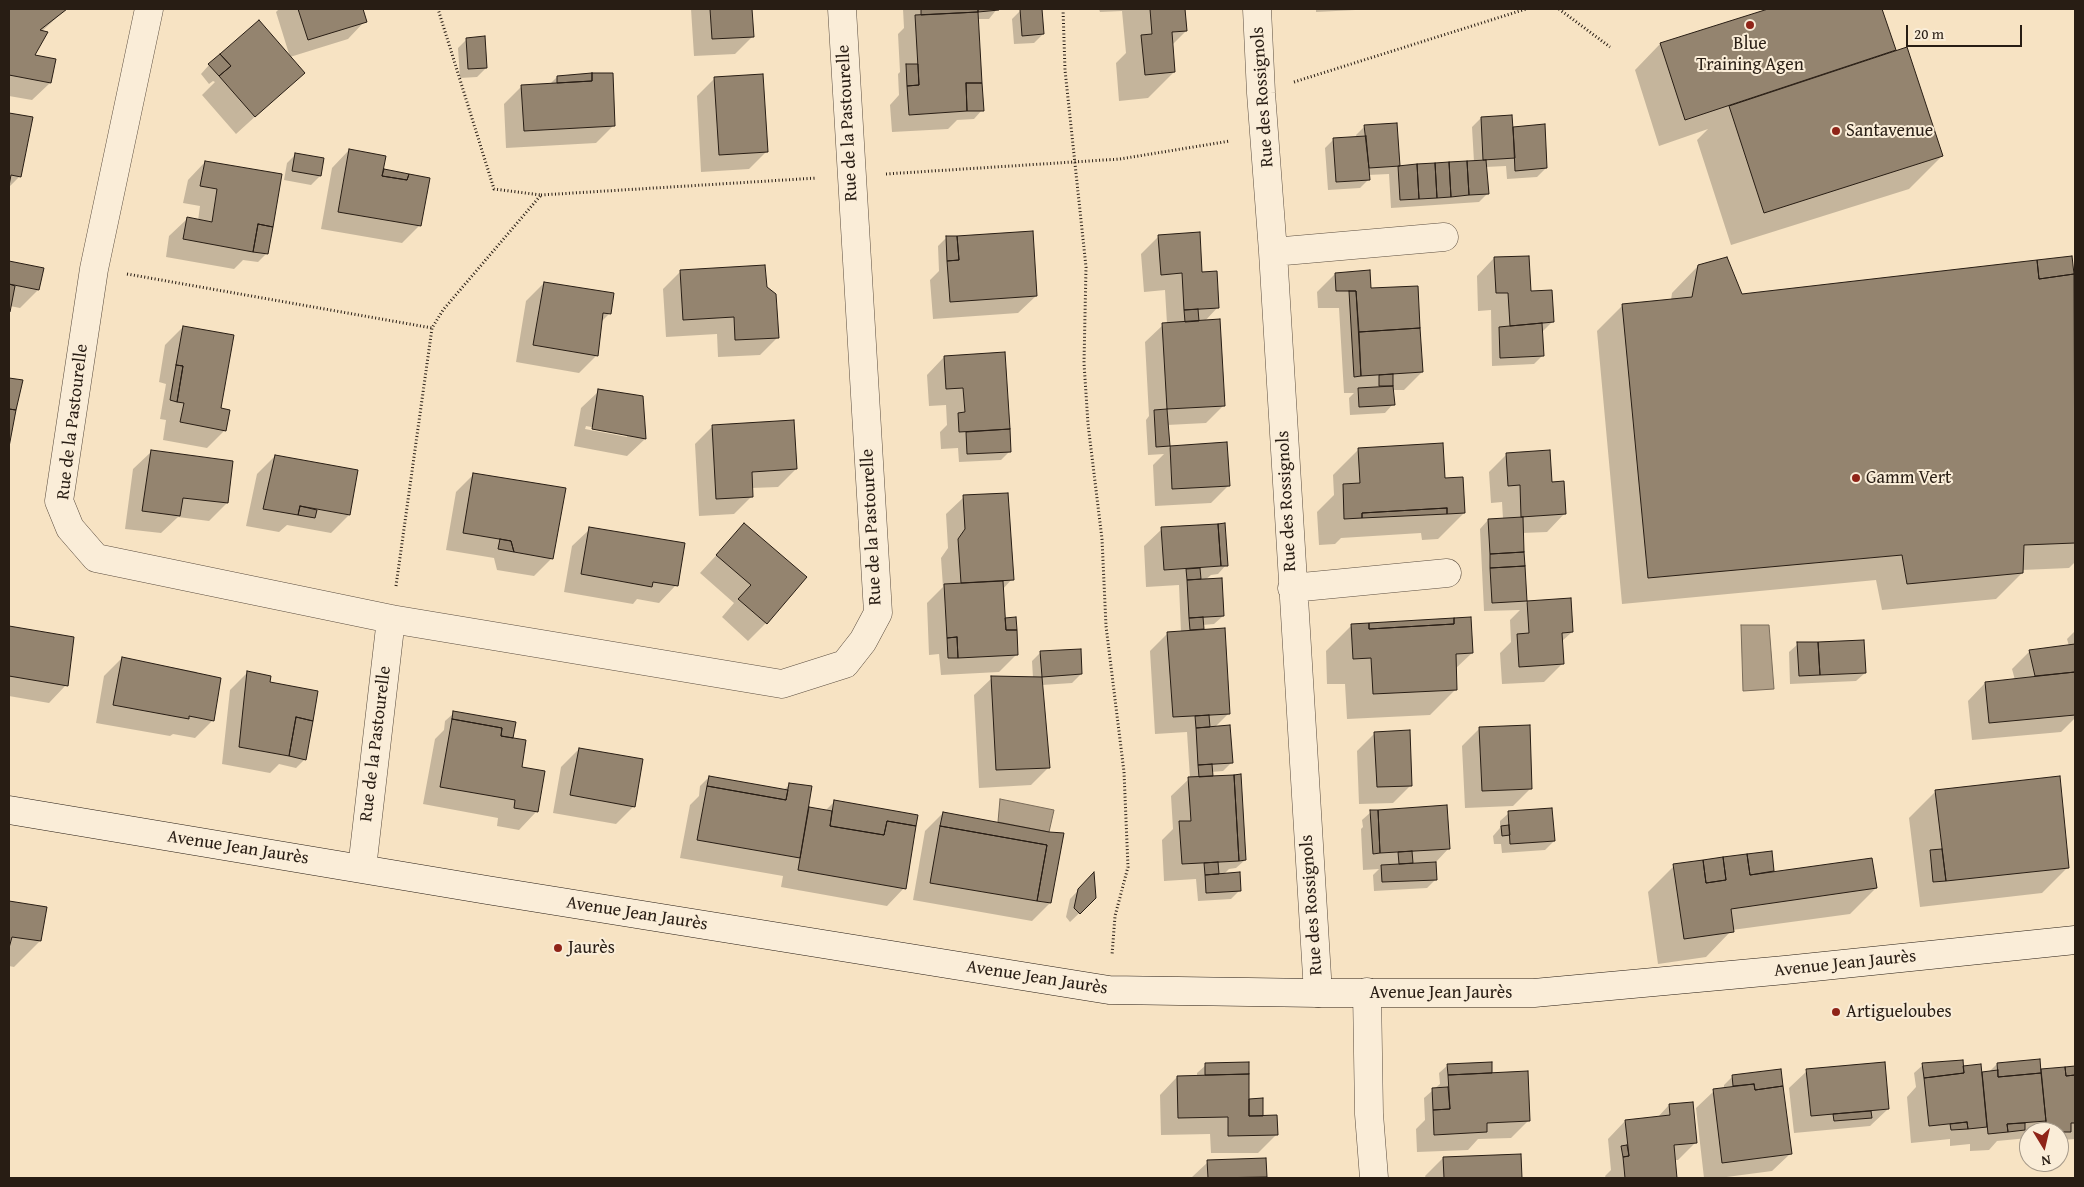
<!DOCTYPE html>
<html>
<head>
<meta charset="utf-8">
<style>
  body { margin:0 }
  #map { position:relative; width:2084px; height:1187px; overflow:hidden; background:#f7e3c3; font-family:"Gentium Book Plus",serif }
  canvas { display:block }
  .frame { position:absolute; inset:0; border:10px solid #281d14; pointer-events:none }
  .north { position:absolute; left:2019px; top:1122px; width:50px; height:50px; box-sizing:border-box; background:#faedd8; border:1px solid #a69a8a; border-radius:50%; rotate:171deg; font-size:14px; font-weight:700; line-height:20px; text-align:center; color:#281d14 }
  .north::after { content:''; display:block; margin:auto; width:18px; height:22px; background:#8f2418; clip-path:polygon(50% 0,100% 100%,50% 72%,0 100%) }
  .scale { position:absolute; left:1906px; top:25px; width:116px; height:22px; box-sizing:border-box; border:2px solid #281d14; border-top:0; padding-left:6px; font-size:15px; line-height:18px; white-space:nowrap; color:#281d14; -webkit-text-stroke:4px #faedd8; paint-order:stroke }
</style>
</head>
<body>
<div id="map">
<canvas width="2084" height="1187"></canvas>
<div class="frame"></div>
<div class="north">N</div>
<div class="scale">20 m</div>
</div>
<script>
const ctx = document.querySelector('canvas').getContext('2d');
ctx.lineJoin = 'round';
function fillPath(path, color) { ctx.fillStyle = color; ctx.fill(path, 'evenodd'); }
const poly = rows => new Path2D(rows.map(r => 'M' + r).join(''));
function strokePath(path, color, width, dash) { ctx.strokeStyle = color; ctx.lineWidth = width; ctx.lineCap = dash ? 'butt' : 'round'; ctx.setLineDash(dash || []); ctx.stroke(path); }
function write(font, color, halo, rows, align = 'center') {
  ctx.font = font + ' "Gentium Book Plus",serif'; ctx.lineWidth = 4; ctx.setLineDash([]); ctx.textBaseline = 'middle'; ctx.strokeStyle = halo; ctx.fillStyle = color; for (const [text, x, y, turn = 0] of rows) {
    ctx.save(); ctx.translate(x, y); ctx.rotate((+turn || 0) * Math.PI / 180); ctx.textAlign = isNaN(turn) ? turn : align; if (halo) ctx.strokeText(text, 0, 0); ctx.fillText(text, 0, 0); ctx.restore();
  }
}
const water = poly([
  [1741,625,1769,625,1774,689,1743,691,1741,625],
  [1000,799,1054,810,1049,832,998,822,1000,799]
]);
fillPath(water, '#b1a088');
strokePath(water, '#7a6c5a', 1);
fillPath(poly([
  [9,9,66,9,41,32,33,56,50,83,32,100,9,96],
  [279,9,361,9,365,21,348,39,290,57,276,12],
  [691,9,751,9,753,36,735,54,694,56],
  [903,9,997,9,989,19,977,19,982,110,974,119,957,120,948,129,892,132,890,105,899,95,898,74,900,72,898,34,904,28],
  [1099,9,1184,9,1186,31,1172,45,1174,72,1148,98,1119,101,1116,63,1126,53,1122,11,1100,12],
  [1316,9,1375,9,1316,12],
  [1772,9,1881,9,1894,50,1891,54,1942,156,1909,189,1731,245,1697,140,1708,129,1659,146,1635,70,1660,44],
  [1021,10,1043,34,1034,43,1014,44,1012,19],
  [467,39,486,68,477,77,460,78,458,48],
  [209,65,303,73,236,134,202,95,215,82,213,81,209,84,201,74],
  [557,77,614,125,596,143,506,148,504,104,522,86,549,85],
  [715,78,767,151,749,169,701,172,697,96],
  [9,114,32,118,20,176,9,187],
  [1481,118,1512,128,1544,126,1546,168,1537,177,1507,179,1506,166,1485,167,1487,194,1479,202,1391,208,1389,174,1368,175,1368,180,1360,188,1328,190,1325,148,1334,139,1357,138,1356,135,1365,126,1399,167,1474,162,1472,127],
  [349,150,382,170,428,178,420,225,402,243,321,229,332,168],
  [296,154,323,159,320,176,311,185,284,180,287,163],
  [205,162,267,253,258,262,243,260,234,269,166,257,169,236,187,219,198,221,200,206,183,203,188,180],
  [1159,236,1201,273,1218,307,1204,322,1224,405,1206,423,1167,425,1169,448,1226,444,1229,485,1211,503,1155,506,1153,465,1164,454,1148,455,1146,420,1149,416,1145,342,1163,325,1167,324,1165,290,1144,292,1141,254],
  [947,237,1036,296,1018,313,933,319,930,280,939,271,938,246],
  [2071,257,2075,291,2075,562,2069,568,2022,570,2022,573,1996,599,1882,610,1876,580,1622,604,1597,331,1623,305,1671,300,1672,293,1698,266,1741,296],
  [1494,258,1530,292,1552,322,1541,333,1543,355,1534,364,1492,366,1491,310,1478,311,1477,276],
  [9,262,42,269,38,290,20,308,10,306,9,314],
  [680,272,766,287,778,337,760,355,718,357,717,334,666,337,663,289],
  [1335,274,1370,290,1422,372,1404,390,1393,390,1393,404,1385,413,1350,415,1349,398,1354,393,1344,393,1339,308,1318,308,1317,292],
  [544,283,609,314,601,322,597,355,579,373,516,362,526,301],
  [183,327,220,409,225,430,207,448,163,440,166,420,160,419,166,384,159,382,165,345],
  [1004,354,1010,451,1001,460,959,462,958,448,941,449,940,432,947,425,946,405,929,406,927,375,944,357],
  [9,379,21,381,9,440],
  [599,391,645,439,627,456,574,446,581,408],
  [586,426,627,434,627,437,585,429],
  [712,427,796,469,778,487,751,488,752,496,734,514,699,516,695,444],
  [1359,449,1443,479,1464,513,1438,539,1422,540,1421,533,1341,538,1335,544,1319,545,1317,512,1334,495,1333,475],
  [151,452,232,462,227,503,209,521,178,517,161,533,125,529,133,469],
  [1507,454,1551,483,1564,514,1547,532,1522,533,1526,603,1570,600,1572,632,1561,642,1562,664,1544,682,1502,684,1500,653,1511,642,1510,620,1520,610,1484,611,1480,529,1488,520,1503,519,1502,502,1491,503,1489,472],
  [275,456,357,471,349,515,331,533,287,525,279,532,246,526,257,474],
  [474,474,552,558,534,576,497,570,494,558,446,550,456,492],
  [964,497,1012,579,1002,590,1004,619,1017,654,999,672,941,675,939,654,929,655,927,603,943,587,941,558,948,548,946,514],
  [744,525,766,623,748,641,722,617,734,603,700,573],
  [590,529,676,585,659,603,637,599,633,604,564,592,572,546],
  [1162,529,1226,565,1218,574,1211,575,1205,580,1223,616,1214,624,1202,625,1201,631,1229,713,1214,728,1232,762,1223,771,1211,772,1245,860,1236,868,1229,869,1223,875,1239,891,1231,899,1198,901,1196,879,1164,881,1162,840,1173,829,1171,796,1190,778,1187,732,1155,734,1150,651,1168,633,1181,632,1179,585,1146,587,1144,546],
  [1352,625,1472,653,1455,669,1456,689,1430,715,1347,719,1345,684,1327,684,1326,651],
  [9,627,73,638,66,685,49,703,9,696],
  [2075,631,2075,718,2061,732,1972,740,1968,701,1985,683,2015,680,2012,669,2030,651,2069,646,2067,639],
  [1798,644,1865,673,1856,681,1790,684,1789,652],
  [1041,652,1081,674,1072,683,1042,685,1049,767,1031,785,979,788,974,695,992,678,1033,678,1032,661],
  [122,658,197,672,213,720,195,738,173,734,170,736,96,723,104,676],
  [248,672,268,683,305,759,296,768,279,764,270,773,222,764,230,690],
  [454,713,512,737,520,768,544,772,536,812,519,830,497,826,498,818,423,804,435,739,444,730,445,721],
  [1480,728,1531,788,1513,806,1465,808,1462,746],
  [1375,733,1411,785,1393,803,1359,804,1357,751],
  [579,749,634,806,616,824,553,813,561,767],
  [709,777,783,791,790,784,807,808,825,811,835,801,904,888,887,906,781,887,783,876,680,858,690,805,699,796,700,786],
  [1935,792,2068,867,2042,893,1920,907,1909,818],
  [1371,812,1449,848,1435,863,1436,879,1427,888,1374,891,1373,875,1379,869,1363,870,1361,829,1363,827,1362,820],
  [943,813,1050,903,1032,921,913,900,925,831],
  [1509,813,1554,841,1545,850,1502,853,1501,844,1494,844,1493,836,1500,828,1500,821],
  [1771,852,1773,873,1876,888,1850,914,1732,930,1706,957,1658,964,1648,892,1674,866],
  [1093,875,1095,898,1070,922,1066,917,1070,899],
  [9,903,45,908,40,941,14,967,9,966],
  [1247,1064,1248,1102,1276,1135,1258,1153,1211,1153,1210,1134,1161,1135,1160,1095,1177,1077,1197,1076,1197,1073,1206,1065],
  [1997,1064,2040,1072,2042,1071,2075,1067,2075,1139,2062,1140,2059,1142,2059,1132,2029,1132,2029,1145,2028,1138,1997,1141,1989,1150,1970,1151,1970,1144,1950,1146,1950,1139,1911,1143,1907,1097,1916,1087,1914,1073,1923,1065,1962,1067,1981,1073,1989,1072],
  [1448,1065,1491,1074,1529,1120,1511,1138,1478,1139,1468,1150,1417,1152,1416,1129,1425,1120,1424,1098,1440,1084,1439,1073],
  [1780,1070,1790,1154,1772,1171,1719,1178,1704,1178,1696,1108,1714,1091,1724,1089,1724,1085,1733,1076],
  [1807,1071,1888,1109,1870,1126,1794,1133,1789,1088],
  [1669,1105,1696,1142,1678,1160,1674,1160,1676,1178,1606,1178,1605,1176,1611,1170,1608,1139,1625,1121,1657,1118],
  [1520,1155,1521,1178,1426,1178,1425,1176,1443,1158],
  [1208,1162,1265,1177,1264,1178,1191,1178]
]), '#0003');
const building = poly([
  [9,9,67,9,40,30,48,32,35,55,56,59,51,83,9,75,9,9],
  [298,9,363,9,367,22,308,40,298,9],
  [710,9,752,9,754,37,712,39,710,9],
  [921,9,978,9,978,12,921,15,921,9],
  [978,9,999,9,999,10,978,12,978,9],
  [1020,9,1042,9,1044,34,1022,36,1020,9],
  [1150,9,1185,9,1187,31,1172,32,1175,72,1145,75,1141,35,1152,34,1150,9],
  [1768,9,1882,9,1896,50,1685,120,1660,43,1768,9],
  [978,12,982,83,966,83,967,111,909,115,907,86,919,85,915,15,978,12],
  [259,20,305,73,255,117,219,76,231,66,220,54,259,20],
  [485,36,487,68,468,69,466,38,485,36],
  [1907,47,1943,156,1764,213,1729,106,1907,47],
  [220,54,231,66,219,76,208,64,220,54],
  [906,64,918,64,919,85,907,86,906,64],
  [592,73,592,81,557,83,557,76,592,73],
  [592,73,613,73,615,126,524,131,521,85,592,81,592,73],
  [763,74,768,152,719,155,714,77,763,74],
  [966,83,982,83,984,111,967,111,966,83],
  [9,113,33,117,21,177,11,175,9,186,9,113],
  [1512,115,1515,158,1483,160,1481,117,1512,115],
  [1397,123,1400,166,1369,168,1364,125,1397,123],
  [1545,124,1547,168,1515,171,1513,127,1545,124],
  [1366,136,1370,180,1336,182,1333,138,1366,136],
  [349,149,386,156,382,176,407,180,409,174,430,178,421,226,338,212,349,149],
  [295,153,324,158,321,176,292,171,295,153],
  [1486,160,1489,194,1469,195,1467,161,1486,160],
  [205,161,282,174,273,227,258,224,253,252,183,239,187,217,212,222,217,189,200,186,205,161],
  [1467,161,1469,195,1451,197,1449,162,1467,161],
  [1449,162,1451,197,1437,198,1435,163,1449,162],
  [1435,163,1437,198,1419,199,1417,164,1435,163],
  [1417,164,1419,199,1400,200,1398,166,1417,164],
  [384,169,409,174,407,180,382,176,384,169],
  [258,224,273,227,268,254,253,252,258,224],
  [1033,231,1037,296,950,302,947,261,959,260,957,236,1033,231],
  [1200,232,1202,272,1217,271,1219,308,1184,310,1182,273,1161,275,1158,235,1200,232],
  [946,236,957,236,959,260,947,261,946,236],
  [1529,256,1531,291,1552,290,1554,322,1510,326,1508,293,1496,293,1494,257,1529,256],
  [2072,256,2074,274,2039,279,2037,260,2072,256],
  [1727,257,1742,294,2037,260,2039,279,2074,274,2075,543,2024,545,2023,573,1907,584,1902,555,1648,578,1622,304,1692,297,1698,265,1727,257],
  [9,261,44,268,39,290,9,284,9,261],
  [765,265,767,287,776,294,779,338,735,340,734,317,683,320,680,270,765,265],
  [1370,270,1371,288,1418,286,1420,328,1359,332,1356,291,1336,291,1335,273,1370,270],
  [544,282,614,293,611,314,603,313,598,356,533,345,544,282],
  [9,284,15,286,10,312,9,312,9,284],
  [1349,291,1356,291,1361,376,1354,377,1349,291],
  [1198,309,1199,321,1185,322,1184,310,1198,309],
  [1220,319,1225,406,1167,409,1162,323,1220,319],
  [1542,323,1544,356,1500,358,1499,327,1542,323],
  [183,326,234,335,221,408,230,410,226,431,180,422,184,403,177,402,183,366,176,365,183,326],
  [1420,328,1423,372,1361,376,1359,332,1420,328],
  [1005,352,1010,429,959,432,958,413,965,412,963,388,946,389,944,356,1005,352],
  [176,365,183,366,177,402,170,400,176,365],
  [1393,374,1393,386,1379,386,1379,375,1393,374],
  [9,378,23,380,16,410,9,409,9,378],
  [1393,386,1395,405,1359,407,1358,388,1393,386],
  [598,389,643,396,646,439,592,429,598,389],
  [9,409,16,410,9,447,9,409],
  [1167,409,1170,446,1156,447,1154,410,1167,409],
  [794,420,797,469,752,472,753,497,716,499,712,425,794,420],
  [1010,429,1011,452,967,454,966,432,1010,429],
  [1227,442,1230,486,1172,489,1170,446,1227,442],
  [1443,443,1445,478,1463,477,1465,513,1447,514,1447,508,1362,513,1362,518,1344,519,1343,484,1360,483,1358,448,1443,443],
  [151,450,233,461,228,503,183,498,180,516,142,511,151,450],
  [1550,450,1552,482,1564,481,1566,514,1521,517,1520,485,1508,486,1506,453,1550,450],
  [275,455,358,470,350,515,300,506,298,515,263,509,275,455],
  [473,473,566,488,553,559,514,552,511,541,463,533,473,473],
  [1008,493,1014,580,961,583,958,539,965,529,963,495,1008,493],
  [300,506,317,510,315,518,298,515,300,506],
  [1447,508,1447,514,1362,518,1362,513,1447,508],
  [1523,517,1524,552,1490,554,1488,519,1523,517],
  [744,523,807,577,767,624,738,599,751,585,716,555,744,523],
  [1225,523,1228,566,1221,566,1218,524,1225,523],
  [1218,524,1221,566,1164,570,1161,527,1218,524],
  [589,527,685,543,678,586,653,582,652,587,581,574,589,527],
  [500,539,511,541,514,552,498,549,500,539],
  [1524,552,1525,566,1490,568,1490,554,1524,552],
  [1525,566,1527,601,1492,603,1490,568,1525,566],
  [1200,568,1201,579,1187,580,1186,569,1200,568],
  [1222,578,1224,616,1189,618,1187,580,1222,578],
  [1003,581,1006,630,1017,630,1018,655,958,658,957,637,947,638,944,584,1003,581],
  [1571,598,1573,632,1562,633,1564,664,1519,667,1517,634,1529,633,1527,601,1571,598],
  [1016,617,1017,630,1006,630,1005,618,1016,617],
  [1203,617,1204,629,1190,630,1189,618,1203,617],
  [1471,617,1473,653,1456,654,1457,690,1373,694,1371,658,1353,659,1351,624,1369,623,1369,629,1454,624,1454,618,1471,617],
  [1454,618,1454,624,1369,629,1369,623,1454,618],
  [9,626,74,637,68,686,9,676,9,626],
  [1225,628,1230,714,1173,717,1167,632,1225,628],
  [957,637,958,658,948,658,947,638,957,637],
  [1864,640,1866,673,1820,675,1818,642,1864,640],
  [1797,642,1818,642,1820,675,1799,676,1797,642],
  [2075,644,2075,672,2035,676,2029,650,2075,644],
  [1081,649,1082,674,1042,677,1040,651,1081,649],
  [122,657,221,678,214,721,189,716,189,719,113,705,122,657],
  [247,671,271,676,270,682,318,691,313,721,296,717,289,756,239,747,247,671],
  [2075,672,2075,715,1989,723,1985,682,2075,672],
  [991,676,1042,677,1050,768,996,770,991,676],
  [453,711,516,722,513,738,501,736,502,728,452,719,453,711],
  [1209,715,1210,727,1196,728,1195,716,1209,715],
  [296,717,313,721,306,760,289,756,296,717],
  [452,719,502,728,501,736,526,740,522,767,545,771,538,812,514,808,515,800,440,787,452,719],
  [1230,725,1233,763,1198,765,1196,728,1230,725],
  [1530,725,1532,789,1482,791,1479,727,1530,725],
  [1410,730,1412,786,1377,787,1374,732,1410,730],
  [579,748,643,759,635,807,570,795,579,748],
  [1212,764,1213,776,1199,777,1198,765,1212,764],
  [1241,774,1246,860,1239,861,1234,775,1241,774],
  [1234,775,1239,861,1182,864,1179,821,1191,821,1188,777,1234,775],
  [709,776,788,790,786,800,707,786,709,776],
  [2060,776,2069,868,1946,881,1935,790,2060,776],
  [789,783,812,786,800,858,697,840,707,786,786,800,789,783],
  [834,800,918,815,916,826,887,821,884,835,830,826,834,800],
  [1447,805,1450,849,1380,853,1378,810,1447,805],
  [809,807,832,811,830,826,884,835,887,821,916,826,906,889,798,870,809,807],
  [1552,808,1555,841,1510,844,1508,811,1552,808],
  [1370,810,1378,810,1380,853,1373,854,1370,810],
  [943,812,1049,832,1064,833,1051,903,1037,901,1047,845,940,826,943,812],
  [1509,825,1510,835,1502,836,1501,826,1509,825],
  [940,826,1047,845,1037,901,930,883,940,826],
  [1942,849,1946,881,1933,882,1930,850,1942,849],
  [1412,851,1413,863,1399,864,1398,852,1412,851],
  [1772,851,1774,871,1750,875,1747,854,1772,851],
  [1747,854,1750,875,1872,858,1877,888,1731,909,1734,932,1684,939,1673,864,1703,860,1706,883,1726,880,1723,857,1747,854],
  [1723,857,1726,880,1706,883,1703,860,1723,857],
  [1218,862,1219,874,1205,875,1204,863,1218,862],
  [1436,862,1437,880,1382,882,1381,865,1436,862],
  [1094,872,1096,898,1080,914,1074,908,1078,889,1094,872],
  [1240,872,1241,891,1206,893,1205,875,1240,872],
  [9,901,47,907,41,941,12,937,9,948,9,901],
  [2040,1059,2041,1073,1998,1077,1997,1063,2040,1059],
  [1963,1060,1964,1073,1924,1078,1922,1063,1963,1060],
  [1249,1062,1249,1074,1205,1075,1205,1063,1249,1062],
  [1492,1062,1492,1073,1448,1075,1447,1064,1492,1062],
  [1885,1062,1889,1109,1811,1116,1806,1069,1885,1062],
  [1981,1064,1987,1127,1968,1129,1967,1122,1929,1126,1924,1078,1964,1073,1963,1066,1981,1064],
  [2075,1066,2075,1075,2066,1076,2065,1067,2075,1066],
  [2065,1067,2066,1076,2075,1075,2075,1123,2071,1123,2071,1132,2047,1132,2041,1069,2065,1067],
  [1781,1069,1783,1086,1755,1090,1754,1084,1733,1086,1732,1075,1781,1069],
  [1998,1070,1998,1077,2041,1073,2046,1121,2007,1124,2008,1132,1988,1134,1982,1072,1998,1070],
  [1528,1071,1530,1121,1487,1123,1487,1132,1434,1135,1433,1110,1450,1109,1448,1075,1528,1071],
  [1249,1074,1249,1116,1277,1115,1278,1135,1228,1136,1228,1117,1178,1118,1177,1076,1249,1074],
  [1754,1084,1755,1090,1783,1086,1792,1154,1722,1163,1713,1089,1754,1084],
  [1448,1087,1450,1109,1433,1110,1432,1088,1448,1087],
  [1263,1098,1263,1116,1249,1116,1249,1099,1263,1098],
  [1693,1102,1697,1143,1674,1145,1677,1178,1625,1178,1623,1157,1629,1156,1625,1120,1670,1115,1669,1104,1693,1102],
  [1871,1111,1872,1118,1834,1121,1833,1114,1871,1111],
  [1967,1122,1968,1129,1951,1130,1950,1124,1967,1122],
  [2025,1123,2025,1130,2008,1132,2007,1124,2025,1123],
  [1627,1145,1629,1156,1623,1157,1621,1146,1627,1145],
  [1521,1154,1522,1178,1444,1178,1443,1157,1521,1154],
  [1266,1158,1267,1177,1208,1178,1207,1160,1266,1158]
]);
fillPath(building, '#94846f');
strokePath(building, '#281d14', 1);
const street = poly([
  [149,9,94,269,59,501,70,528,96,558,391,619,782,684,845,664,863,641,878,613,842,9],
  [1257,9,1261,93,1273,252,1318,993],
  [1273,252,1444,237],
  [1292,588,1447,573],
  [362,868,391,619],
  [1367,992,1369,1114,1374,1178]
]);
const secondary = poly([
  [9,810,487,890,1109,990,1318,993,1534,993,1785,970,2075,940]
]);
strokePath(street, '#5c4e40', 29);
strokePath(secondary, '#281d14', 29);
strokePath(poly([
  [1063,9,1065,70,1086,267,1084,363,1088,424,1102,539,1106,626,1124,772,1128,867,1115,916,1112,955],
  [1559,9,1610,47],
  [1294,82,1526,9],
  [886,174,1120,159,1230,141],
  [541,195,817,178],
  [127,274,432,328],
  [396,586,432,328,443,310,541,195,494,189,438,9]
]), '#281d14', 3, [1, 2.5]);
strokePath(street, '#faedd8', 28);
strokePath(secondary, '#faedd8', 28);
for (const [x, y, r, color] of [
  [1750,25,5,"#8f2418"],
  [1836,131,5,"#8f2418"],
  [1856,478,5,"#8f2418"],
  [558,948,5,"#8f2418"],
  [1836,1012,5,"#8f2418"]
]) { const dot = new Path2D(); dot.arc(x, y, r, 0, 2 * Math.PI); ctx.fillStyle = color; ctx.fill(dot); strokePath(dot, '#faedd8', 2); }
write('18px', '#281d14', '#faedd8', [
  ["Blue",1750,44,"center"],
  ["Training Agen",1750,65,"center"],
  ["Santavenue",1846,131],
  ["Gamm Vert",1866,478],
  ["Jaurès",568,948],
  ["Artigueloubes",1846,1012]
], 'left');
write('18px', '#281d14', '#faedd8', [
  ["Rue des Rossignols",1263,97,-94],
  ["Rue de la Pastourelle",848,123,-93],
  ["Rue de la Pastourelle",73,422,-83],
  ["Rue des Rossignols",1287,501,-93],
  ["Rue de la Pastourelle",872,527,-93],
  ["Rue de la Pastourelle",376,744,-83],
  ["Avenue Jean Jaurès",238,848,9],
  ["Rue des Rossignols",1312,905,-94],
  ["Avenue Jean Jaurès",637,914,9],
  ["Avenue Jean Jaurès",1845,964,-6],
  ["Avenue Jean Jaurès",1037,978,9],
  ["Avenue Jean Jaurès",1441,993]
]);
</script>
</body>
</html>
